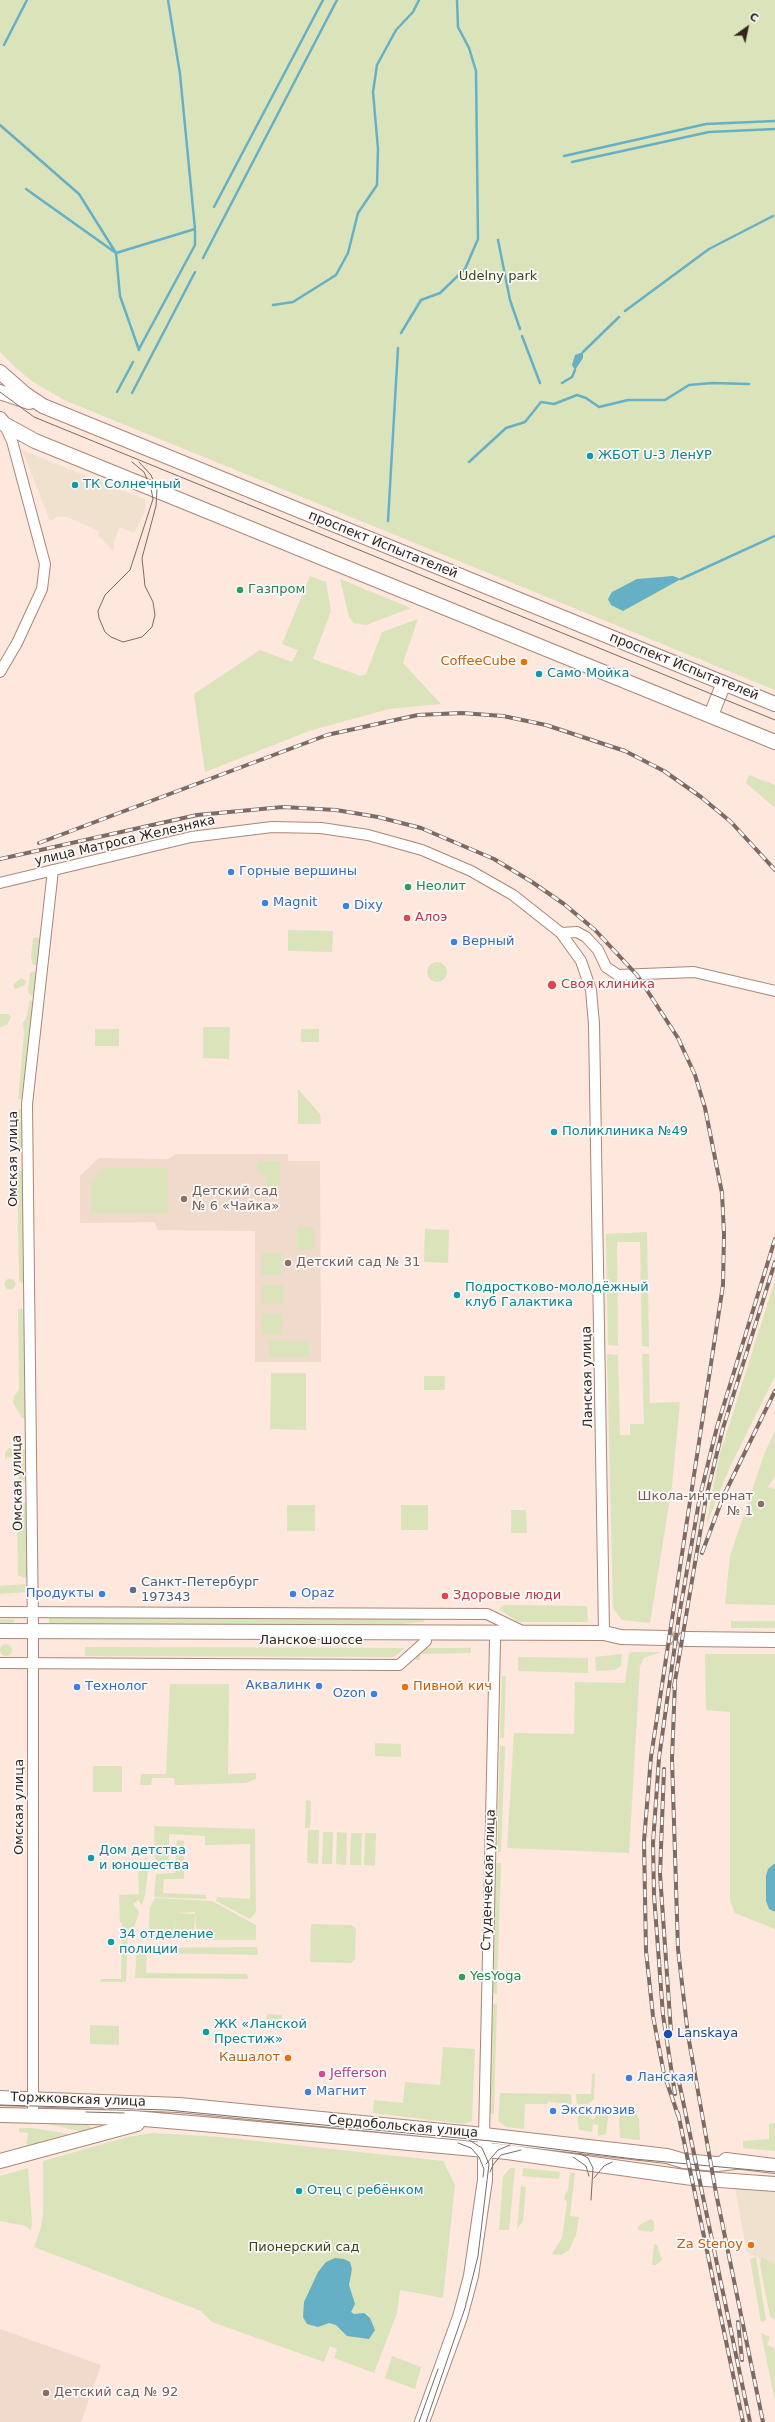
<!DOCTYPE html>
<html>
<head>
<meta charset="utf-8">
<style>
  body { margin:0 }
  #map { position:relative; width:775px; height:2422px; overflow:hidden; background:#fee7dc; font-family:"DejaVu Sans",sans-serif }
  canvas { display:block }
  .north { position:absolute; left:727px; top:8px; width:40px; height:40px; -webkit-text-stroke:3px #fafafa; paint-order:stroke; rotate:33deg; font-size:11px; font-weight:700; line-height:16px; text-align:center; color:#33251e }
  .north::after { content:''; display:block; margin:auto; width:14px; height:18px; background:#33251e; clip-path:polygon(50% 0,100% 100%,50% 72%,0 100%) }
</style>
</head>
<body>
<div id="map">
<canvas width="775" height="2422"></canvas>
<div class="north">С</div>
</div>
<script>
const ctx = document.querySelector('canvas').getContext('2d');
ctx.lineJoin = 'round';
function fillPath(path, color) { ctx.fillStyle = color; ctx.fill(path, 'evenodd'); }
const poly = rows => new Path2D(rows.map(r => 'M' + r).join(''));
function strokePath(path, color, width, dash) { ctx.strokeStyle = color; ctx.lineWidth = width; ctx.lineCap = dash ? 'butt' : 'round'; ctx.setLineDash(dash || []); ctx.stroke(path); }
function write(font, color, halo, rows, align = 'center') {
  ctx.font = font + ' "DejaVu Sans",sans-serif'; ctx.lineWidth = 3.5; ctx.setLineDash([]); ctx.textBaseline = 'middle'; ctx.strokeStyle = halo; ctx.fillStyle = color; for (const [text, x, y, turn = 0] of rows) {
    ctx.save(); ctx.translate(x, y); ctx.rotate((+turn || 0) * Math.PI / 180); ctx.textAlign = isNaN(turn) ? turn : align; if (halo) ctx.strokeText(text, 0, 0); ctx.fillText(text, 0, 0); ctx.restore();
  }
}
fillPath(poly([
  [22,450,146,500,145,511,134,533,120,527,114,541,114,552,98,535,99,531,67,517,57,517,50,521],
  [735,2188,775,2192,775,2266,747,2252]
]), '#f0e0ce');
fillPath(poly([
  [176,1154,288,1154,288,1161,320,1161,321,1362,255,1362,255,1231,157,1230,155,1222,80,1223,80,1176,99,1158,169,1159],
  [0,2329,101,2365,81,2422,0,2422]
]), '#efdacc');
fillPath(poly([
  [0,0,775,0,775,690,64,400,33,382,16,368,0,352],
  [310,576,326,582,331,611,313,659,361,676,366,674,382,632,418,619,403,663,441,704,389,709,309,731,205,772,194,694,260,650,292,662,298,650,282,644],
  [340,579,411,608,366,625,354,623,349,617],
  [749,775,775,785,775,808,746,783],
  [288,930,333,931,332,952,288,951],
  [37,937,41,941,39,961,36,965,33,965,31,957,33,938],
  '427 972a10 10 0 1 1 20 0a10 10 0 1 1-20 0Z',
  [35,971,37,974,34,995,31,996,28,992,30,973],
  [21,978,26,981,25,985,15,989,13,985],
  [30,1000,33,1002,23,1091,21,1099,18,1099,24,1034,23,1023,26,1019],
  [0,1014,8,1014,11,1017,7,1025,0,1027],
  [203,1027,230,1027,229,1059,203,1058],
  [95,1029,119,1029,119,1046,95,1046],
  [301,1029,319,1029,319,1042,301,1042],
  [298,1089,320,1114,321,1124,298,1124],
  [20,1109,23,1111,23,1147,19,1147,16,1142,17,1110],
  [257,1161,280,1161,280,1186,266,1186,266,1177,257,1170],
  [103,1168,168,1168,168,1213,91,1213,91,1182],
  [17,1170,23,1172,25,1283,23,1284,19,1281,19,1274],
  [297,1227,314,1227,314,1250,297,1250],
  [425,1229,449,1230,448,1263,424,1262],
  [647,1232,649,1347,642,1346,640,1242,617,1242,618,1346,608,1345,606,1234],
  [262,1253,282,1253,282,1275,261,1275],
  '4.5 1284a5.5 5.5 0 1 1 11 0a5.5 5.5 0 1 1-11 0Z',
  [775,1280,775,1376,729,1469,706,1526,719,1457],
  [262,1285,283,1285,283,1304,262,1304],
  [21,1308,25,1311,25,1418,22,1418,13,1403,14,1396,19,1390,18,1310],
  [262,1314,282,1314,282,1334,262,1334],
  [269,1340,310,1341,310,1357,269,1357],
  [607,1354,618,1355,620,1435,630,1435,630,1424,644,1424,642,1354,649,1354,650,1403,680,1402,672,1486,650,1623,622,1620,613,1608],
  [271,1373,306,1373,306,1430,270,1429],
  [424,1376,445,1376,445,1390,424,1390],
  [775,1431,775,1476,768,1487,775,1489,775,1605,725,1604,730,1556,765,1452],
  [9,1448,15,1450,14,1456,5,1459,5,1452],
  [22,1449,26,1451,26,1474,25,1482,21,1484,19,1479,19,1467,20,1452],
  [23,1502,27,1504,28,1576,25,1578,18,1575,17,1509,18,1505],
  [287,1505,315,1505,315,1531,287,1531],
  [401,1505,428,1505,428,1530,401,1530],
  [511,1510,526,1510,527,1533,511,1533],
  [25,1584,26,1592,0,1594,0,1586],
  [504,1605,587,1606,588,1622,518,1622,499,1609],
  [49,1618,424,1619,424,1622,375,1626,49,1624],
  [0,1619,14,1619,14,1624,0,1624],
  [731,1621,775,1621,775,1628,731,1628],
  '0 1650a6 6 0 1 1 12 0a6 6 0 1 1-12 0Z',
  [85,1647,405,1648,394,1657,85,1656],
  [427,1648,471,1648,471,1653,420,1654,420,1660,416,1660,415,1655],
  [632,1652,661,1652,644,1658,640,1666,629,1853,507,1848,514,1733,574,1734,575,1682,625,1683,629,1654],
  [622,1654,621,1666,615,1670,596,1671,595,1657],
  [705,1654,775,1654,775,1929,735,1913,730,1901,730,1712,706,1710],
  [518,1657,588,1658,588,1673,518,1671],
  [502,1676,506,1676,504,1738,500,1738],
  [170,1684,229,1684,228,1774,256,1773,256,1779,246,1783,175,1785,174,1778,152,1778,151,1785,140,1785,141,1774,166,1774],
  [375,1743,401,1744,401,1757,375,1756],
  [500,1746,505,1746,501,1852,497,1852],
  [93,1766,122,1766,122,1792,93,1792],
  [306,1800,311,1801,310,1828,305,1828],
  [154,1826,255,1829,256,1912,250,1919,216,1901,217,1897,250,1899,250,1844,205,1845,205,1836,169,1834,169,1867,155,1867],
  [308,1830,319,1830,318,1864,307,1863],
  [323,1832,333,1832,332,1864,322,1864],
  [337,1832,347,1833,346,1865,336,1864],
  [351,1833,362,1833,361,1865,350,1865],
  [365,1833,376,1833,375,1866,364,1865],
  [177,1840,184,1841,184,1879,164,1879,163,1893,206,1895,206,1899,154,1897,156,1874,175,1873],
  [146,1856,148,1871,145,1895,142,1905,138,1900,133,1904,139,1912,134,1928,128,1929,126,1982,100,1982,101,1979,121,1979,122,1923,120,1922,119,1895,139,1894,138,1873],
  [496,1863,501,1863,497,1994,492,1993],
  [155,1898,212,1901,256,1925,256,1940,197,1940,195,1912,175,1913,195,1914,194,1930,175,1930,175,1917,174,1940,148,1940,150,1907],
  [311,1924,352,1925,356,1929,355,1959,351,1963,310,1962],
  [257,1947,258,1955,147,1953,146,1973,247,1974,248,1979,135,1978,137,1948],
  [493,2004,497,2004,494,2114,489,2114],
  [267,2014,282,2015,281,2030,266,2029],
  [90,2025,119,2026,119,2045,90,2044],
  [443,2047,475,2049,472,2121,464,2124,373,2113,374,2100,403,2103,405,2082,440,2085],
  [592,2074,595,2074,594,2099,588,2104,577,2104,576,2094,591,2094],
  [500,2093,571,2094,572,2104,548,2102,547,2104,525,2104,524,2129,507,2127,498,2121],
  [628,2107,635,2110,639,2119,640,2140,620,2138,619,2118,621,2111],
  [600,2111,609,2111,606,2134,598,2136,598,2125,593,2124,592,2132,579,2130,577,2113,595,2112,590,2118,593,2120],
  [775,2123,775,2151,743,2148,743,2141,769,2139,769,2124],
  [47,2124,89,2125,91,2128,84,2132],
  [19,2128,32,2128,70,2134,26,2146,28,2133,19,2132],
  [153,2133,220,2137,443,2161,455,2185,443,2298,400,2290,397,2313,374,2373,334,2358,337,2349,330,2346,324,2362,212,2322,201,2311,34,2247,41,2227,43,2214,43,2161,128,2137],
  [28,2168,32,2222,31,2230,25,2226,0,2221,0,2176],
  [510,2168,515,2168,509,2230,499,2230,503,2177],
  [523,2168,560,2172,559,2179,522,2176],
  [570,2173,575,2173,570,2216,579,2217,576,2235,569,2250,561,2255,552,2254,562,2238,567,2202,564,2199,565,2195,568,2190],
  [521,2186,526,2187,523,2221,517,2229],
  [651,2219,654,2221,654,2230,652,2232,638,2230,638,2226],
  [654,2244,657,2245,662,2260,656,2265,652,2265],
  [756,2257,766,2320,761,2322,750,2259],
  [761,2257,775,2264,775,2320,770,2316,760,2265],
  [761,2333,770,2337,767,2345,774,2348,775,2352,775,2401],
  [392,2356,421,2367,415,2389,385,2378]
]), '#dbe3bb');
fillPath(poly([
  [583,352,583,358,575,370,572,365,575,355],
  [673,576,681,579,623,611,611,605,608,599,612,592,637,579],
  [774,1864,775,1864,775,1912,769,1909,766,1901,766,1876,768,1869],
  [335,2258,344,2259,350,2262,352,2269,349,2285,355,2304,351,2312,354,2314,364,2313,370,2318,375,2330,369,2339,347,2336,336,2325,329,2323,318,2327,307,2324,303,2317,304,2302,318,2272,326,2262]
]), '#66b0c6');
strokePath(poly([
  [4,45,27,0],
  [0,125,79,194,116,253,195,229,180,74,168,0],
  [564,156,706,124,775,121],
  [572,162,709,132,775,129],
  [26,189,116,253,120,296,139,350],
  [214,207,323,0],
  [498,240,510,300,520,329],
  [203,258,337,0],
  [273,305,293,302,336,275,348,253,358,213,377,185,378,149,373,92,377,65,396,30,413,12,419,0],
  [625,311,709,249,773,216],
  [401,333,421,300,440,293,465,269,478,239,476,71,469,48,458,27,457,0],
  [522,336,540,383],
  [139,349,195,245,195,229],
  [583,352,619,317],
  [562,383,572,377,575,370],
  [117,392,133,362],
  [132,393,195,272],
  [469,462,506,428,525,422,541,402,554,404,577,395,586,398,599,407,628,400,665,400,689,385,712,383,749,384],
  [388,521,398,348],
  [681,579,775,536]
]), '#66b0c6', 2.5);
strokePath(poly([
  [666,1638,685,1639]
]), '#d5c0b6', 14, [14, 7]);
const street = poly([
  [0,672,17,643,42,589,45,564,12,441,4,424],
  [0,883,191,837,272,827,321,828,368,835,422,850,471,871,513,895,561,933,581,961,591,990,594,1024,604,1633],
  [561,933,577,932,586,937,598,950,606,967,618,975,694,972,775,991],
  [0,1612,487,1614,524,1632],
  [0,1663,399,1665,426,1641],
  [33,2116,33,1631,27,1104,53,870],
  [484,2135,495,1641]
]);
const secondary = poly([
  [0,372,25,394,43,406,775,704],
  [0,392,29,402],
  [0,419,4,424,35,441,775,742],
  [711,715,724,683],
  [0,1631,604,1633,621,1637,666,1638],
  [685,1639,775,1640],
  [0,2098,179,2105,484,2135,667,2156,684,2161,716,2164,735,2162],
  [0,2115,133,2118,214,2125,507,2152,692,2178,775,2184],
  [726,2160,775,2166],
  [0,2161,137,2124],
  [422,2422,460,2317,471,2276,485,2180,485,2141]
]);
strokePath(street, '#aa8776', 12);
strokePath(secondary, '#aa8776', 16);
strokePath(street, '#fff', 10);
strokePath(secondary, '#fff', 14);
strokePath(poly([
  [0,392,34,417,775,720],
  [132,462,144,472,151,488,153,499,130,570,105,595,98,611,99,618,105,632,111,637,123,642,142,637,152,627,155,615,153,602,145,586,142,558,156,506,157,490,151,475,139,462],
  [0,2105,167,2110,491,2141,634,2159,775,2172],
  [86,2112,124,2113],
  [458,2143,471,2148,479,2157,484,2169,483,2177],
  [579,2153,588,2158,593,2168,591,2200],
  [573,2157,586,2166,589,2176],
  [486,2164,498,2150,510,2145],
  [490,2172,493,2165,501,2155,521,2150],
  [594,2178,604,2166,612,2162],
  [419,2422,438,2369],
  [426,2422,465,2308,478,2256,489,2164,482,2148,469,2140]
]), '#7d6b63', 1);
const rail = poly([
  [39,843,327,735,418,715,462,713,503,716,546,725,625,751,664,771,701,797,731,822,775,870],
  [0,859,197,815,283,807,336,810,378,817,421,828,494,859,532,882,564,904,595,930,637,975,678,1038,695,1075,705,1108,722,1193,724,1234,723,1285,651,1757,644,1841,646,1951,653,2016,664,2074,679,2118],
  [702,1553,723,1497,775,1391],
  [675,1682,672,1759,678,1949,688,2035,716,2193,763,2422],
  [674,1687,706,1498,723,1428,775,1262],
  [664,1769,660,1874,671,2032],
  [678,2077,750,2422],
  [675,2094,663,2015,654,1895,653,1843,659,1758,679,1616,700,1496,717,1427,775,1239],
  [678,2113,743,2422],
  [738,2322,742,2360]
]);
strokePath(rail, '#7d6b63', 4);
strokePath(rail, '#fafafa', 2.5, [8]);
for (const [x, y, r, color] of [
  [590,456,4,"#0f9aa8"],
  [75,485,4,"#0f9aa8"],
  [240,590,4,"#2e9e5b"],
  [524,662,4,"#e8710a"],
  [539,674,4,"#0f9aa8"],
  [231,872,4,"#3f7fe0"],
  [408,887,4,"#2e9e5b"],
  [265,903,4,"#3f7fe0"],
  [346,906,4,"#3f7fe0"],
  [407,918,4,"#e0444e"],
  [454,942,4,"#3f7fe0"],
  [552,985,5,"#e0444e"],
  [554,1132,4,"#0f9aa8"],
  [184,1199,4,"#8d6e63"],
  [288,1263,4,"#8d6e63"],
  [457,1295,4,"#0f9aa8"],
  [761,1504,4,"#8d6e63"],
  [133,1590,4,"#5c6f8a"],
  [102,1594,4,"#3f7fe0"],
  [293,1594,4,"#3f7fe0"],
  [445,1596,4,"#e0444e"],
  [319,1686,4,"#3f7fe0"],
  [77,1687,4,"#3f7fe0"],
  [405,1687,4,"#e8710a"],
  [374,1694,4,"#3f7fe0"],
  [91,1858,4,"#0f9aa8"],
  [111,1942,4,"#0f9aa8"],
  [462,1977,4,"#2e9e5b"],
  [206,2032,4,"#0f9aa8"],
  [668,2034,5,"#1a4fb4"],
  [288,2058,4,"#e8710a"],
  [322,2074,4,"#d1479c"],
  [629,2078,4,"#3f7fe0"],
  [308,2092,4,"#3f7fe0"],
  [553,2111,4,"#3f7fe0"],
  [299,2191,4,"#0f9aa8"],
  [751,2245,4,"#e8710a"],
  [46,2393,4,"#8d6e63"]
]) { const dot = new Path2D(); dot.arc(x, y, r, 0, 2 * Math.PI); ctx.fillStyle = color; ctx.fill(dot); strokePath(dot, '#fafafa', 1.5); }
write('13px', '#3f4518', '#fafafa', [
  ["Udelny park",498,277],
  ["Пионерский сад",304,2248]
]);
write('13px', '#0d838f', '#fafafa', [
  ["ЖБОТ U-3 ЛенУР",598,456],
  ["ТК Солнечный",83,485],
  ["Само Мойка",547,674],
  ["Поликлиника №49",562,1132],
  ["Подростково-молодёжный",465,1288],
  ["клуб Галактика",465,1303],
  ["Дом детства",99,1851],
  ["и юношества",99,1866],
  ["34 отделение",119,1935],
  ["полиции",119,1950],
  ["ЖК «Ланской",214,2025],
  ["Престиж»",214,2040],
  ["Отец с ребёнком",307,2191]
], 'left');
write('13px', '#33251e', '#fafafa', [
  ["проспект Испытателей",383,545,22],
  ["проспект Испытателей",684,667,22],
  ["улица Матроса Железняка",125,841,-13],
  ["Омская улица",14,1159,-90],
  ["Ланская улица",588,1377,-91],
  ["Омская улица",18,1483,-91],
  ["Ланское шоссе",311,1641],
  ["Омская улица",20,1807,-90],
  ["Студенческая улица",489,1880,-88],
  ["Торжковская улица",78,2100,2],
  ["Сердобольская улица",403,2127,5]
]);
write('13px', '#27864d', '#fafafa', [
  ["Газпром",248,590],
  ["Неолит",416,887],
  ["YesYoga",470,1977]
], 'left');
write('13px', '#c56008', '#fafafa', [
  ["CoffeeCube",516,662],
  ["Пивной кич",413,1687,"left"],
  ["Кашалот",280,2058],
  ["Za Stenoy",743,2245]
], 'right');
write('13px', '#366cbe', '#fafafa', [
  ["Горные вершины",239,872],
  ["Magnit",273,903],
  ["Dixy",354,906],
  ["Верный",462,942],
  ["Продукты",94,1594,"right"],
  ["Opaz",301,1594],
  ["Аквалинк",311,1686,"right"],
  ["Технолог",85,1687],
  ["Ozon",366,1694,"right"],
  ["Ланская",637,2078],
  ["Магнит",316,2092],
  ["Эксклюзив",561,2111]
], 'left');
write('13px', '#be3a42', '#fafafa', [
  ["Алоэ",415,918],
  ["Своя клиника",561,985],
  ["Здоровые люди",453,1596]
], 'left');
write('13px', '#785e54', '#fafafa', [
  ["Детский сад",192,1192],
  ["№ 6 «Чайка»",192,1207],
  ["Детский сад № 31",296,1263],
  ["Школа-интернат",753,1497,"right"],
  ["№ 1",753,1512,"right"],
  ["Детский сад № 92",54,2393]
], 'left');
write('13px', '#4e5e75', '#fafafa', [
  ["Санкт-Петербург",141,1583],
  ["197343",141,1598]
], 'left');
write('13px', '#164399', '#fafafa', [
  ["Lanskaya",677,2034]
], 'left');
write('13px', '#b23c85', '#fafafa', [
  ["Jefferson",330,2074]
], 'left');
</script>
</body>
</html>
